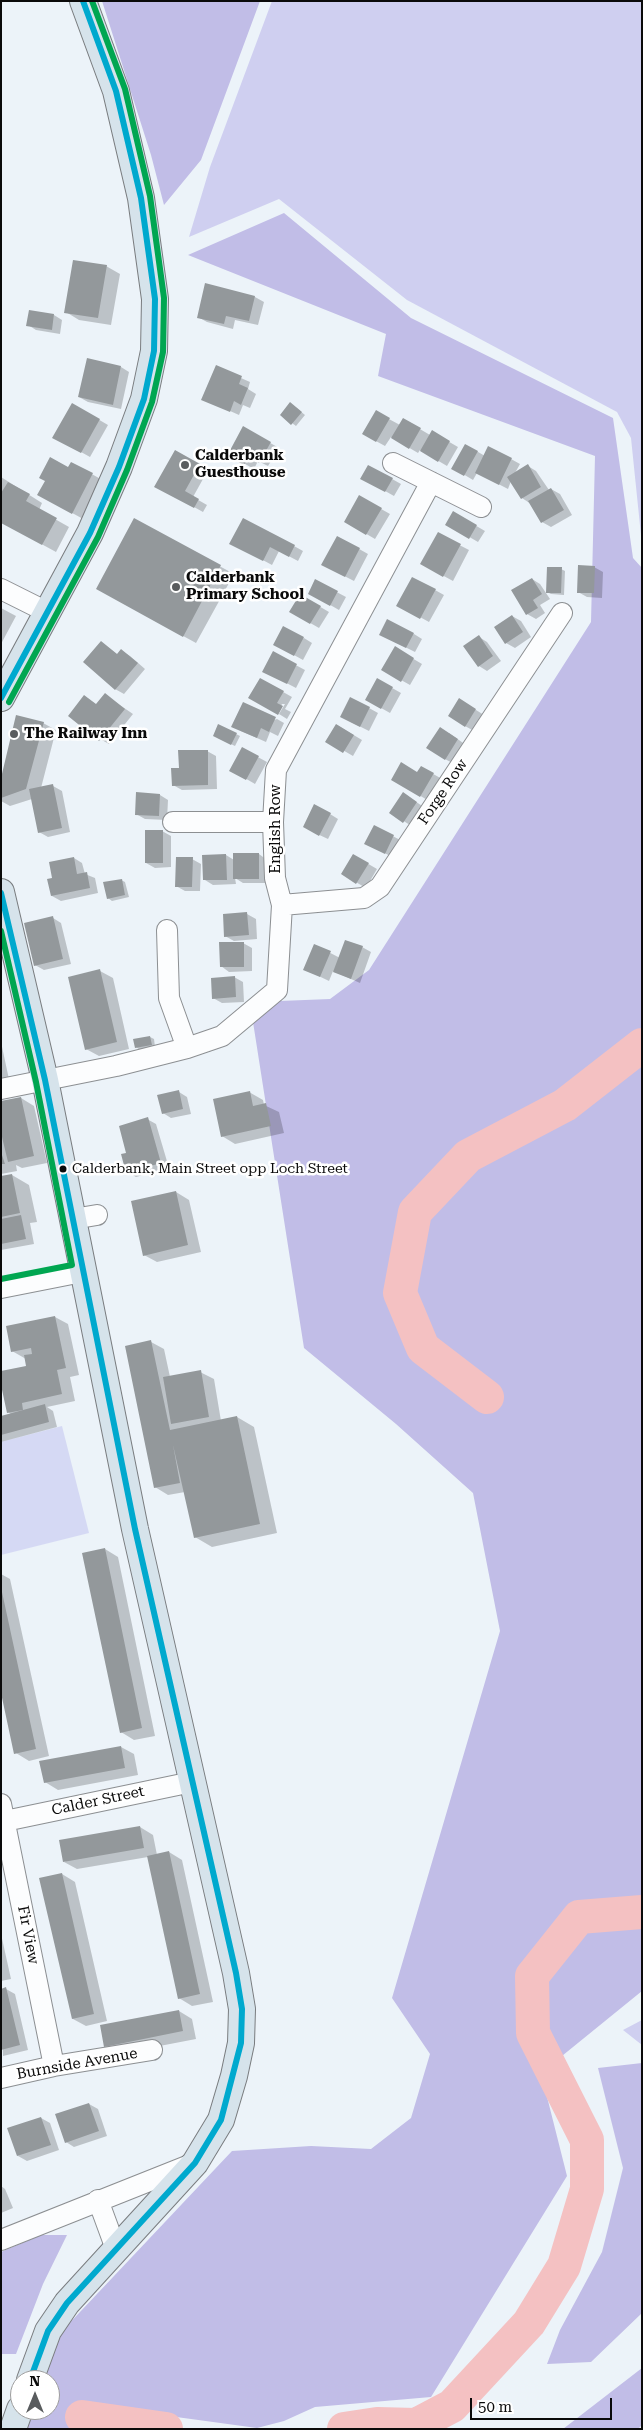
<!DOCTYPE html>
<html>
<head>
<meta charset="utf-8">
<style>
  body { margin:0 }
  #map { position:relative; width:643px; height:2430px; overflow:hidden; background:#ecf3f9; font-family:"Roboto Serif",serif }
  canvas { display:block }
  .frame { position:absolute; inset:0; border:2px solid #0a0a0a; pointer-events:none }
  .north { position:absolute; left:10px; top:2370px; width:50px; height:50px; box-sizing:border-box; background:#fff; border:1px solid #9d9d9d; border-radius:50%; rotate:0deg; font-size:14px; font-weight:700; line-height:20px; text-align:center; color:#0a0a0a }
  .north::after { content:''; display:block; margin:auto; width:18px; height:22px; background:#595c5e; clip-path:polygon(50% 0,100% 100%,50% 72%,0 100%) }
  .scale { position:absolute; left:470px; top:2398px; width:142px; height:22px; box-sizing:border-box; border:2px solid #0a0a0a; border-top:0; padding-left:6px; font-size:15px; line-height:18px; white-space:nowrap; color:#0a0a0a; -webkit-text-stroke:4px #fff; paint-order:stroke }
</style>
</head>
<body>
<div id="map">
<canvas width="643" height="2430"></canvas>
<div class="frame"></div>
<div class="north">N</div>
<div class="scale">50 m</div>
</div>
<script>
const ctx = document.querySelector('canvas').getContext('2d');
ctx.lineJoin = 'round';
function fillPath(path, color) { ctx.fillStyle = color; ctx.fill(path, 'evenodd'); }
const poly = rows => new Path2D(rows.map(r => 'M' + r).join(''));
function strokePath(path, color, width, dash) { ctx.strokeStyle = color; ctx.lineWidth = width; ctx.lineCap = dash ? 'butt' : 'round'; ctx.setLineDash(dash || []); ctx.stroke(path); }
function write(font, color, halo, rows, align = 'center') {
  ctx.font = font + ' "Roboto Serif",serif'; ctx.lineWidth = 5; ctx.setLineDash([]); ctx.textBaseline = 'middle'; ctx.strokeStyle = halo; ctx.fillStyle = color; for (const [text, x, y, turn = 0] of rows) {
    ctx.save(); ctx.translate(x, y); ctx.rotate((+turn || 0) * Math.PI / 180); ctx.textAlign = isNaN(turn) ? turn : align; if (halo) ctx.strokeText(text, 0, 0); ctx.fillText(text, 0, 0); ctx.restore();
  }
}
fillPath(poly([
  [272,1,642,1,642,545,631,438,617,412,407,300,279,199,189,237,210,167],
  [642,2020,642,2045,623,2030]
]), '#cfcff0');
fillPath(poly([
  [102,1,260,1,201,160,164,205,151,155],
  [284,213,411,318,613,418,633,558,642,568,642,1991,541,2073,567,2176,431,2397,315,2407,284,2421,257,2428,169,2416,129,2422,108,2429,24,2429,29,2410,50,2410,50,2380,37,2380,46,2348,232,2151,311,2146,371,2149,411,2118,430,2054,392,1998,500,1631,473,1493,396,1424,304,1348,253,1022,280,1001,330,999,369,970,591,622,595,456,378,376,386,334,188,255],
  [642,2063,642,2313,591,2362,547,2364,560,2330,602,2252,623,2168,598,2068],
  [41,2235,67,2235,43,2284,16,2354,1,2354,1,2252],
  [642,2368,642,2425,638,2429,563,2429]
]), '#c1bde7');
fillPath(poly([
  [62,1426,89,1533,1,1555,1,1442]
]), '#d5d9f4');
fillPath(poly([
  [106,266,120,274,111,325,79,320,66,312],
  [206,285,255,297,264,302,258,325,235,320,233,329,207,322,198,317],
  [54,315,62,320,60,334,36,330,28,325],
  [121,367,129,372,121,409,88,402,79,397],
  [216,367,250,382,248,389,256,394,250,408,243,405,239,415,210,402],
  [72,404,108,425,90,457,54,437],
  [294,406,305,415,296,426,292,423],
  [376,412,400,425,403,419,430,435,432,432,458,447,447,466,420,450,418,453,391,437,385,446,363,434],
  [244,428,279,448,268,466,258,461,254,469,229,455],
  [466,445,485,456,511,459,520,464,515,473,528,466,536,471,549,490,551,489,560,494,572,515,551,527,542,522,531,504,522,498,511,481,508,489,477,473,473,480,453,468],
  [175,452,208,470,193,497,207,505,203,512,156,486],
  [72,463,106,482,85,520,52,502],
  [369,466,401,484,394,496,362,478],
  [1,477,42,503,39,510,69,527,56,552,1,522],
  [360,497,390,514,375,539,346,522],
  [454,513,485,531,478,542,447,524],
  [135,520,234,574,196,643,110,596],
  [438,534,469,550,453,581,429,568],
  [338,537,368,554,354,581,323,565],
  [231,543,294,546,303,551,298,561,279,551,272,565],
  [594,567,603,572,602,598,587,597,578,592],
  [561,569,565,571,564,595,551,594,547,592],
  [532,579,540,584,550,599,540,605,545,613,536,619,527,614],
  [316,581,346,597,339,610,318,598],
  [435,590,444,595,429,622,398,605],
  [300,595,329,612,319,628,291,612],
  [1,608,16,616,1,644],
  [512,616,521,621,531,637,515,648,506,643,495,627],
  [414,634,422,639,415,652,389,639],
  [479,637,487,642,501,661,487,671,479,666],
  [304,638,312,643,303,660,283,649],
  [101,642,118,655,122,651,130,656,145,669,124,694,115,689],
  [395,648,422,664,410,685,383,670],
  [273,653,305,670,296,688,273,676],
  [260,679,292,697,285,709,291,712,287,719,279,714,285,704,282,704,277,713],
  [378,680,401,693,390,713,367,700],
  [105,695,133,714,109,744,100,739,84,697,97,705],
  [468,705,484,715,474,731,465,726],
  [369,708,378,713,369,731,351,722],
  [277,719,284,723,278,736,270,732,266,742,241,731],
  [43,723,56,730,41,788,53,786,62,791,70,832,48,837,39,832,32,799,10,806,1,801,1,784],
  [337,725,362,740,353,756,327,741],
  [449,733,466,745,454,764,445,759],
  [236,734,240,736,235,746,218,738],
  [243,749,267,762,255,784,231,770],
  [207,751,216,756,217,789,182,790,173,785,180,769],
  [421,767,442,779,429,801,392,779,418,773],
  [160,795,168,800,167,820,145,819,136,814],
  [412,799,425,808,413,827,391,813],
  [330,814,338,819,328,839,313,832],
  [374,826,402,841,394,858,375,848],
  [162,831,171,836,171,867,155,868,146,863],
  [259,854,267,860,267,883,243,883,235,878,236,884,213,885,205,880,226,855,234,860],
  [353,855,377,869,366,888,342,874],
  [74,858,82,863,85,874,95,878,98,893,61,901,52,896,54,879],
  [192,859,201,864,200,891,185,891,176,886],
  [121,880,125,882,129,897,112,901,108,898],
  [247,914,256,919,257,939,234,941,225,936],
  [53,918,61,923,71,964,44,970,35,965],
  [243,943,252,948,252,971,229,972,221,966],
  [315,945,340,958,362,947,371,952,360,983,333,971,329,981,304,969],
  [100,971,113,978,129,1049,99,1056,86,1049],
  [234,977,243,982,244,1002,222,1003,213,998],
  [150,1037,154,1039,155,1047,140,1050,136,1047],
  [1,1042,10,1084,1,1086],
  [179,1092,187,1097,191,1114,171,1118,163,1113],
  [249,1092,263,1100,264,1105,279,1112,284,1133,235,1144,222,1136],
  [21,1098,34,1106,47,1163,22,1168,16,1165,17,1171,1,1174,1,1137,4,1138],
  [147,1119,156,1124,169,1168,136,1177,127,1172,128,1154],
  [12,1175,29,1185,37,1222,30,1223,34,1244,1,1250,1,1178],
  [176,1192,189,1200,201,1252,157,1262,144,1255],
  [55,1317,68,1324,79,1375,70,1377,75,1401,47,1407,53,1411,57,1427,1,1442,1,1418,12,1415,8,1412,28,1367,26,1359,12,1351],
  [151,1342,164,1349,170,1377,200,1372,214,1379,221,1421,237,1417,254,1427,277,1533,212,1547,195,1537,185,1492,168,1495,155,1487],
  [105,1549,118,1557,155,1736,134,1740,121,1732],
  [1,1574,10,1579,49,1756,29,1761,16,1753,1,1687],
  [121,1747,134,1754,138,1775,58,1790,45,1782],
  [140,1827,153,1835,157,1855,169,1852,182,1860,213,2002,192,2006,179,1998,148,1857,77,1869,64,1862],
  [62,1874,75,1882,107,2021,86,2026,73,2019],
  [1,1934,11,1979,1,1981],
  [6,1989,15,1994,28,2050,3,2056,1,1990],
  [179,2011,192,2019,196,2039,118,2054,105,2046],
  [89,2104,98,2109,107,2136,74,2147,66,2142],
  [41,2118,50,2123,59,2150,27,2161,18,2156],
  [1,2186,5,2189,13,2208,1,2213]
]), '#0003');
strokePath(poly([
  [487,1397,423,1348,400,1293,415,1212,468,1156,565,1105,642,1045],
  [82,2417,166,2429],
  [344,2429,377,2424,416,2425,452,2406,529,2323,564,2266,587,2189,587,2140,533,2033,532,1976,579,1917,642,1912]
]), '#f4c1c2', 34);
fillPath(poly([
  [73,260,107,265,98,318,64,313],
  [205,283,255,296,249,321,226,316,224,324,197,318],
  [29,310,54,314,52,330,26,326],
  [87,358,121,366,113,405,78,397],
  [216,365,242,376,239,384,248,388,241,405,234,401,230,412,201,400],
  [290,402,302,412,291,425,280,415],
  [72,403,100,419,81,453,52,438],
  [376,410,390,418,376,442,362,434],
  [403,418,421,428,409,449,391,438],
  [243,426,271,442,259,463,249,457,244,465,227,456],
  [432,430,450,441,438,462,420,451],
  [465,444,478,451,464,476,451,469],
  [488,446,512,458,499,485,475,473],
  [175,450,200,464,185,491,199,499,194,508,154,487],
  [50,457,68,467,71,462,93,473,72,514,37,495,45,481,39,478],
  [528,464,541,487,521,499,507,477],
  [368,465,393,478,385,492,360,479],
  [8,482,30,494,26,501,57,518,42,545,1,523,1,493],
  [551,488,564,510,541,523,528,501],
  [359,495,382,508,366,535,344,522],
  [453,511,477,525,469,539,445,525],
  [134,518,221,565,183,637,96,589],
  [243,518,295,545,289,557,270,547,263,561,229,544],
  [438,532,461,544,443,577,420,564],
  [337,536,360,548,345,577,321,565],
  [578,565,595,566,594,593,577,593],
  [547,567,562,567,561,593,546,593],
  [412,577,436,589,420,619,396,606],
  [532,578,542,594,533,600,538,608,526,615,511,590],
  [315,579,338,591,330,606,308,594],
  [300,594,321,606,310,624,289,612],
  [512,615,523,632,505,644,494,627],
  [387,619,414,633,406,648,379,635],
  [283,626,304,637,294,656,273,645],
  [479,635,493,656,478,667,463,646],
  [101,641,117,654,121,649,138,663,115,690,83,662],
  [395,646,414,658,401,682,381,670],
  [273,651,297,664,287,684,262,672],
  [260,678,284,691,277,703,283,706,278,715,248,698],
  [377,678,393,687,381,709,365,700],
  [105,693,125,709,99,741,68,716,84,695,96,704],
  [350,697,370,707,360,727,340,717],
  [459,698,476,709,465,727,448,716],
  [243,702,276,717,269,732,261,728,257,738,231,727],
  [16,715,44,722,26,789,1,798,1,778],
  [218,724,237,733,231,745,213,736],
  [336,724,354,735,343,753,325,742],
  [440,727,458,739,445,760,426,748],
  [242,747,259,756,246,780,229,771],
  [178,750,208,750,208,785,172,786,171,768,179,768],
  [401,762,417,772,421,766,434,773,420,797,391,780],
  [53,784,62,828,38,833,29,789],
  [136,792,160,794,159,816,135,815],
  [403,792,417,802,403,823,389,813],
  [314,804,331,813,319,836,303,827],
  [374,825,394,835,385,854,364,844],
  [145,830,163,830,163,863,145,863],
  [233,853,259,853,259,879,233,879],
  [226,854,227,880,203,880,202,855],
  [353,854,369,863,356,884,341,874],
  [74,857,77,874,87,872,90,888,51,896,47,879,52,878,49,862],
  [176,857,193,857,192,887,175,887],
  [122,879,125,895,107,899,103,882],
  [247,912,249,935,224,937,223,914],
  [53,916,63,959,34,966,24,923],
  [345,940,363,946,351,979,333,972],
  [219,942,244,942,244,967,220,967],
  [314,944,331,951,320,977,303,970],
  [100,969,117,1042,85,1050,68,977],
  [235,976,236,997,212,999,211,978],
  [150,1036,152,1045,135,1048,133,1039],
  [179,1090,183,1109,162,1114,157,1095],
  [250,1091,253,1106,266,1103,271,1126,221,1137,213,1099],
  [21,1097,34,1156,8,1162,1,1133,1,1101],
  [148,1117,161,1163,126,1173,121,1154,126,1153,119,1126],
  [1,1152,5,1164,1,1164],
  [12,1174,20,1213,1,1217,1,1176],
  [176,1191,188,1245,143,1256,131,1201],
  [21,1215,26,1239,1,1244,1,1219],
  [55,1316,66,1368,57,1370,62,1394,22,1403,23,1410,7,1413,1,1385,1,1371,26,1366,24,1355,32,1354,31,1348,11,1352,6,1326],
  [151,1340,170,1430,237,1416,260,1524,194,1538,173,1445,180,1483,154,1488,125,1346],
  [201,1370,209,1417,171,1424,163,1377],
  [45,1404,49,1422,1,1435,1,1416],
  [105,1548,142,1728,120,1733,82,1553],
  [2,1592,36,1749,14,1754,1,1693],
  [121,1746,125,1768,44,1783,39,1761],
  [140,1826,144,1848,63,1862,59,1840],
  [169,1851,200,1994,178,1999,147,1856],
  [62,1873,94,2014,72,2019,39,1878],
  [6,1987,20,2045,1,2050,1,1989],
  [179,2010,183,2031,104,2047,100,2025],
  [89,2103,99,2131,65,2143,55,2114],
  [41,2117,51,2145,17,2156,7,2128]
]), '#93989b');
const minor = poly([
  [393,463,481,507],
  [1,589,47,612],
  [173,822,273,822],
  [282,905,364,898,380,887,562,613],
  [167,930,169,998,187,1048],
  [1,1089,116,1066,187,1048,222,1036,277,990,282,905,275,878,273,822,276,770,431,482],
  [73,1219,97,1215],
  [1,1288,82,1272],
  [1,1804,54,2066],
  [5,1821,192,1782],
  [1,2078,54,2066,152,2050],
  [98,2200,116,2249],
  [1,2240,192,2164]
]);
const major = poly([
  [1,698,90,533,119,467,144,399,154,351,155,299,141,198,116,91,83,1],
  [1,892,45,1080,135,1529,236,1973,242,2009,241,2043,234,2076,221,2120,195,2163,67,2303,48,2331,30,2380],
  [13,2429,20,2409]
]);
strokePath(minor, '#8c8f92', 22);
strokePath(major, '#797c7f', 28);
strokePath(minor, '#fcfdfe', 20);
strokePath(major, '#d6e3eb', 26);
strokePath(poly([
  [1,698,90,533,119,467,144,399,154,351,155,299,141,198,116,91,83,1],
  [1,893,45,1080,135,1529,236,1973,242,2009,241,2043,221,2120,195,2163,67,2303,48,2331,30,2380]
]), '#00a9ce', 6);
strokePath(poly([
  [9,702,98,537,127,470,152,402,163,352,164,298,150,196,125,89,92,1],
  [1,931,36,1082,72,1265,1,1279]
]), '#00a651', 6);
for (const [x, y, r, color] of [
  [185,465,5,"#595c5e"],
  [176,587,5,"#595c5e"],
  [14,734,5,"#595c5e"],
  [63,1169,4.5,"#0a0a0a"]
]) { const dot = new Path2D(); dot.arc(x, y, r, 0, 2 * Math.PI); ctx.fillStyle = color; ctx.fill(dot); strokePath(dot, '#fff', 2); }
write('14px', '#0a0a0a', '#fff', [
  ["Calderbank, Main Street opp Loch Street",72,1169]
], 'left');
write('bold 15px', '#0a0a0a', '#fff', [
  ["Calderbank",195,456],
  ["Guesthouse",195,473],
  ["Calderbank",186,578],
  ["Primary School",186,595],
  ["The Railway Inn",24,734]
], 'left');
write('15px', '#0a0a0a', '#fff', [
  ["Forge Row",443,792,-56],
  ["English Row",276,829,-90],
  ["Calder Street",98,1801,-12],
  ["Fir View",28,1935,79],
  ["Burnside Avenue",77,2064,-10]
]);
</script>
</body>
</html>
